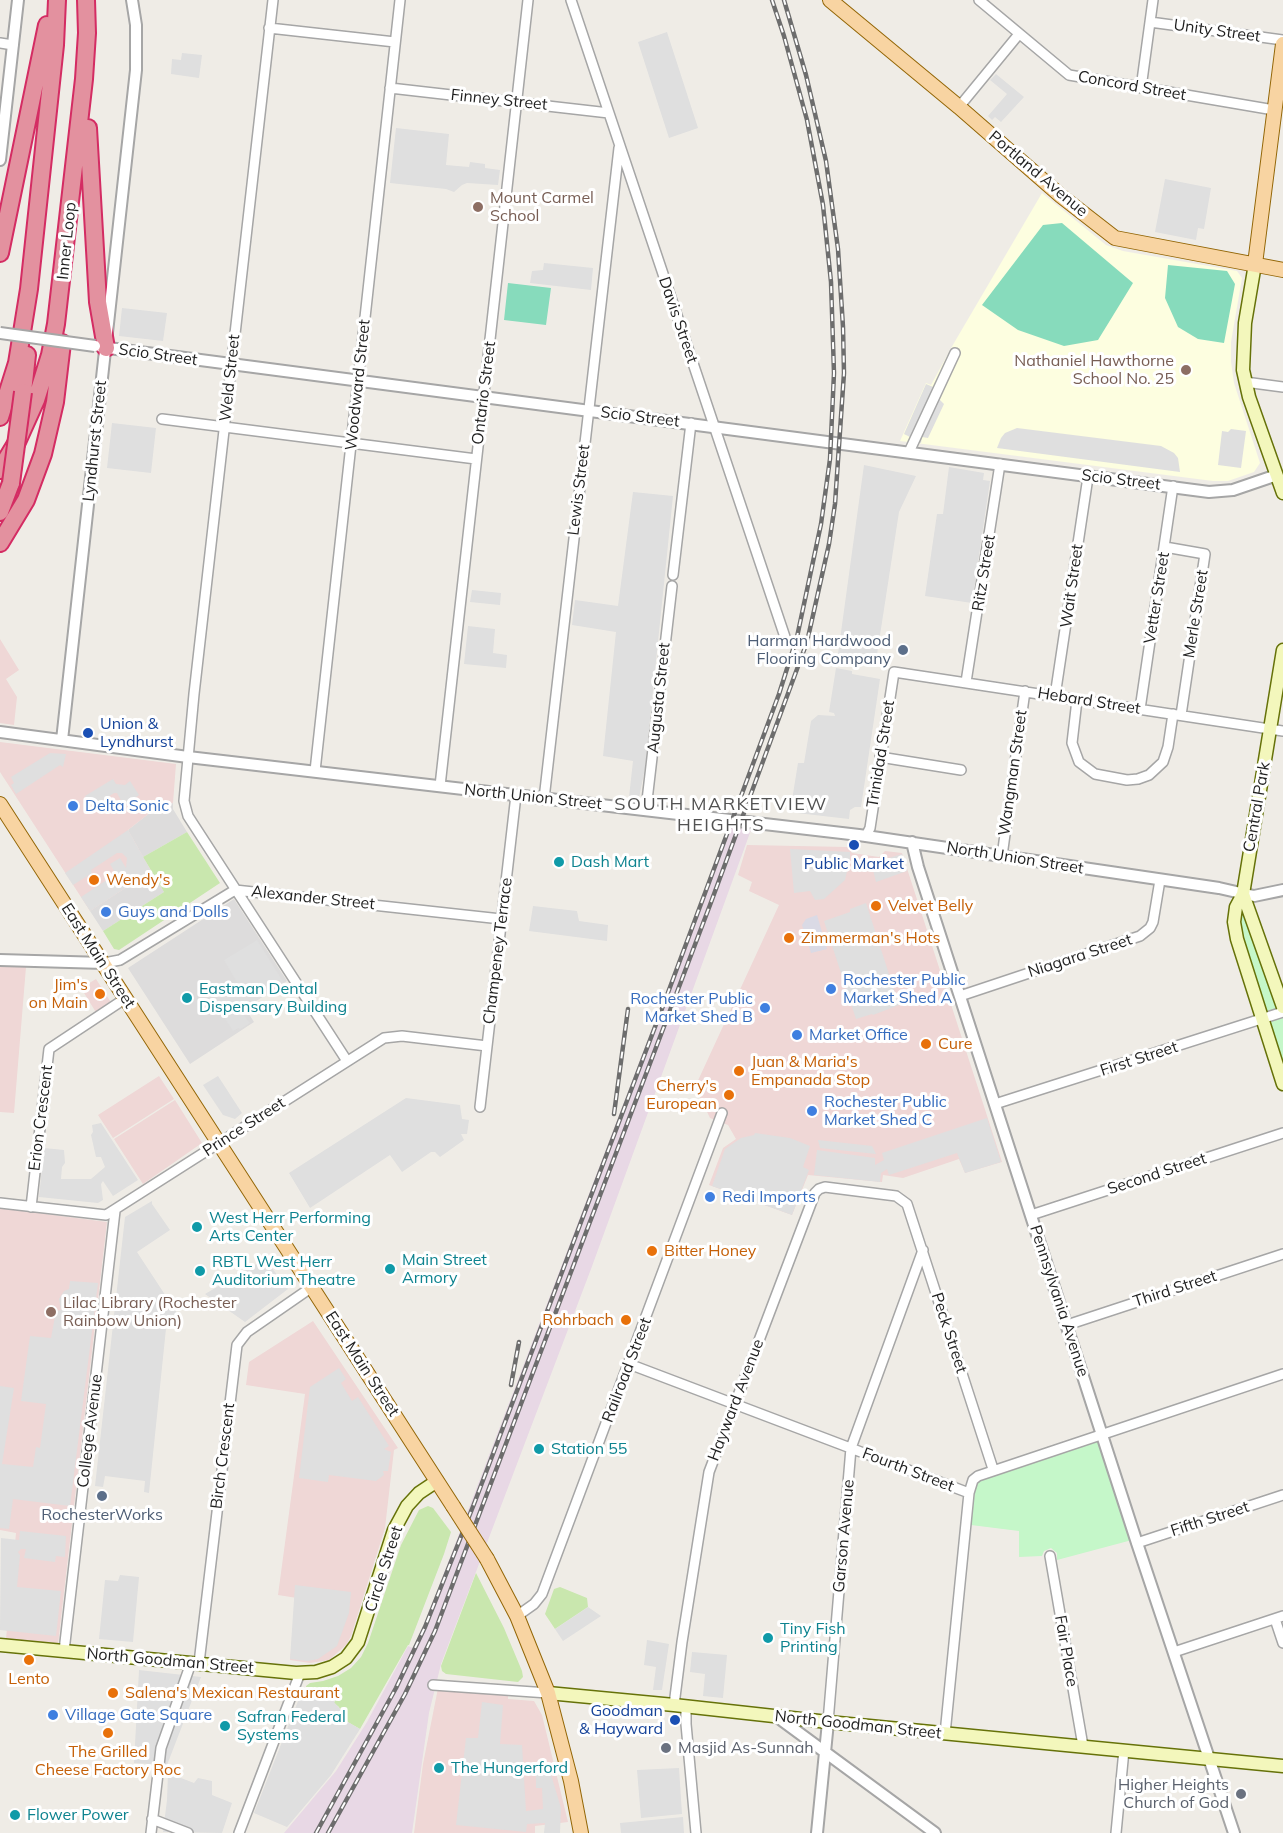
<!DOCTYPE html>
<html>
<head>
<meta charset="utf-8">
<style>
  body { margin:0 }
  canvas { display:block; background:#efece6 }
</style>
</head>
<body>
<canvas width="1283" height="1833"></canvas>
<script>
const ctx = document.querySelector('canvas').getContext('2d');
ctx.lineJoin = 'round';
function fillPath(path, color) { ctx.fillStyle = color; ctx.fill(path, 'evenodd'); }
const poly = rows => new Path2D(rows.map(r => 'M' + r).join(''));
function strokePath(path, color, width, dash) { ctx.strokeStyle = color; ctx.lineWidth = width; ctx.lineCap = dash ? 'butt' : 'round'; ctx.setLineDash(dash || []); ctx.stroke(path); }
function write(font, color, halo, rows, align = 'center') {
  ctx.font = font + ' Mulish,sans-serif'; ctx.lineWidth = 6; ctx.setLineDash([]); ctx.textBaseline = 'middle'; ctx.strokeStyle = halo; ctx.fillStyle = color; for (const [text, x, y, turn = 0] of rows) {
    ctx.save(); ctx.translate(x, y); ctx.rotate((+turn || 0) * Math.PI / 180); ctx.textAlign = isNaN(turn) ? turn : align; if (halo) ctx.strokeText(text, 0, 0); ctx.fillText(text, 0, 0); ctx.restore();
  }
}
fillPath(poly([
  [173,803,173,809,187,832,143,857,128,830,156,808],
  [151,871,164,892,103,931,90,911],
  [234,899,287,981,245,1008,254,1022,190,1064,128,968]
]), '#dddcdc');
fillPath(poly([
  [0,639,19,670,6,679,17,697,14,725,0,723],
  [0,742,176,764,173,803,156,808,128,830,151,871,90,911,0,772],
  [747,845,848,847,852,853,879,857,885,851,902,853,1002,1162,965,1173,959,1159,903,1178,883,1175,882,1182,808,1175,792,1215,709,1185,723,1148,736,1139,728,1125,710,1118,695,1087,779,905,749,891,752,882,738,875],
  [0,965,26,967,14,1113,0,1112],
  [96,979,112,1004,97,1014,81,988],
  [159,1076,174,1099,113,1138,98,1115],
  [175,1100,202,1143,143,1184,114,1139],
  [0,1208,107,1222,58,1644,6,1639,16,1533,0,1530],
  [313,1321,398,1448,394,1450,385,1528,351,1636,346,1645,329,1660,310,1663,290,1660,297,1598,278,1595,305,1394,246,1385,249,1362],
  [438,1688,508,1695,508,1699,534,1701,542,1715,568,1822,535,1826,535,1833,414,1833,423,1764]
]), '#efd7d6');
fillPath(poly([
  [733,817,751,830,591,1269,441,1664,429,1713,412,1833,284,1833,336,1771,367,1722,408,1646,415,1649]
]), '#e8d8e5');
fillPath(poly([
  [1042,193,1106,245,1123,251,1237,271,1242,278,1231,342,1231,362,1234,383,1260,463,1254,472,1228,481,1213,481,900,441,926,383,931,385,954,343]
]), '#fdfee0');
fillPath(poly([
  [187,832,220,883,119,950,114,949,103,931,164,892,143,857],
  [428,1506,433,1508,451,1532,444,1554,409,1645,408,1645,360,1729,339,1717,341,1712,339,1707,334,1703,336,1698,316,1690,313,1696,306,1693,306,1686,310,1683,323,1681,338,1676,351,1668,361,1657,368,1643,401,1545,419,1510],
  [476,1573,504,1628,522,1671,523,1677,518,1682,446,1674,442,1671,441,1666],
  [560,1587,587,1598,588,1607,555,1629,545,1614,554,1589]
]), '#c9e7ae');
fillPath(poly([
  [1244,909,1248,912,1283,1019,1283,1070,1242,944,1241,920],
  [1097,1440,1100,1442,1132,1540,1057,1560,1057,1553,1051,1548,1044,1551,1042,1556,1019,1557,1019,1531,971,1525,976,1482]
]), '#c5f7c9');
fillPath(poly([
  [1062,223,1133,283,1098,340,1064,346,1018,330,982,305,1043,225],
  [1168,265,1227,271,1235,284,1224,343,1198,339,1178,327,1165,298],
  [508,283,551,288,546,325,504,320]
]), '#87dbbc');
fillPath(poly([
  [667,32,698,128,669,138,638,42],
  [182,53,202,55,199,78,171,74,172,59,181,60],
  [996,74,1024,97,1001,122,995,117,992,120,988,116,1007,94,990,80],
  [396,128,449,134,446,165,469,167,470,162,485,164,485,168,500,170,498,185,467,183,462,185,454,192,446,189,390,183],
  [1165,179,1211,188,1204,229,1198,228,1196,240,1155,232],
  [544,263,593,268,591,290,530,283,532,271,543,270],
  [122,308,167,313,163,341,119,336],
  [926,384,943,391,939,399,944,404,928,438,922,437,921,443,910,442,910,437,904,434],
  [112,423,156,428,151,473,107,468],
  [1017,428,1161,446,1174,453,1178,458,1180,472,997,448,1001,438,1005,433],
  [1231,429,1246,431,1241,468,1218,465,1222,431,1228,432],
  [864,465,916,476,899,512,876,661,838,654],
  [949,467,984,473,983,480,990,481,972,603,925,596,937,514,943,514],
  [633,492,673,496,645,768,639,798,629,797,633,761,603,756,616,632,572,625,575,600,618,606],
  [472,590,501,593,500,605,470,602],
  [468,626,495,629,493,653,507,655,506,668,464,664],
  [836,668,852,671,852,674,880,679,861,807,855,807,850,810,849,819,797,813,798,801,792,800,798,763,804,763,811,721,818,715,835,716,834,713,829,712],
  [50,753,66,754,63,767,60,765,16,794,11,785,14,783,11,777],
  [113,779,116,784,125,785,130,781,139,795,124,806,117,793,114,793,92,807,85,796],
  [128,830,151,871,90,911,81,897,116,874,110,864,120,858,126,868,127,858,122,853,117,853,91,870,92,873,73,885,65,873],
  [790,849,850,852,850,859,845,880,824,899,815,900,810,891,794,893],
  [902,854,907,871,876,882,873,870,881,867,879,861],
  [866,903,899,1005,873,1015,872,1014,856,1019,824,921,850,912,850,909],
  [533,906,577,911,579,921,608,925,607,941,529,931],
  [257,940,284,983,245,1008,241,1003,238,1003,238,1008,250,1023,240,1029,238,1028,233,1031,213,1000,231,989,234,993,241,989,224,960],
  [218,1076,242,1113,235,1119,223,1115,203,1085],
  [406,1098,460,1105,462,1119,469,1120,467,1134,461,1134,464,1140,440,1157,435,1152,431,1152,402,1172,390,1155,310,1208,289,1173],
  [987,1118,1001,1162,965,1173,957,1153,889,1175,887,1169,881,1173,880,1182,814,1175,817,1150,875,1158,875,1165,884,1160,882,1153],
  [101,1123,138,1180,113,1196,103,1181,101,1184,103,1200,98,1203,39,1197,44,1148,64,1150,65,1163,62,1167,61,1179,91,1179,105,1167,101,1157,96,1157,91,1135,93,1132,92,1125],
  [755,1133,790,1138,810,1146,803,1167,809,1170,792,1215,712,1186,725,1149,741,1138,754,1135],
  [818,1140,872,1146,876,1154,820,1148],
  [152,1201,152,1204,170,1230,137,1252,177,1313,167,1319,149,1493,144,1492,145,1481,105,1476,103,1487,95,1486,125,1217],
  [265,1259,288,1289,245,1322,205,1294],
  [70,1281,98,1283,70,1506,13,1499,9,1529,0,1528,0,1386,14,1388,2,1464,33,1467,36,1447,40,1448,46,1404,21,1401,30,1336,51,1338,56,1311,61,1310,59,1299,64,1291,69,1289],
  [339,1368,346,1379,341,1383,352,1401,358,1397,389,1446,384,1449,391,1452,388,1471,383,1471,384,1475,376,1481,329,1475,328,1482,299,1478,310,1387],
  [20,1531,66,1536,65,1557,56,1556,55,1562,24,1558,26,1549,21,1549,18,1552,20,1555,17,1587,61,1591,56,1636,0,1630,1,1538,19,1540],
  [120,1575,139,1577,133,1642,99,1639,105,1580,118,1581],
  [295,1585,351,1592,349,1613,337,1646,318,1659,308,1661,290,1659],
  [588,1607,601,1616,563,1641,555,1629],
  [647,1640,669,1644,662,1690,653,1690,656,1667,644,1665],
  [692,1652,727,1655,723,1698,703,1696,705,1674,690,1672],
  [139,1670,201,1677,167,1765,134,1763],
  [316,1690,336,1697,334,1702,340,1709,339,1717,360,1729,331,1775,287,1827,254,1813,302,1691,313,1696],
  [482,1702,503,1705,500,1744,522,1745,526,1811,543,1809,542,1788,536,1788,536,1770,549,1768,561,1808,560,1833,544,1833,545,1823,527,1824,526,1832,456,1825,466,1738,478,1738],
  [679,1768,682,1814,641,1818,637,1770],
  [168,1773,194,1783,198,1778,212,1781,212,1795,232,1803,222,1833,163,1832,167,1800],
  [683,1817,684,1833,621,1833,620,1823]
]), '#dfdfdf');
fillPath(poly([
  [817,915,827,949,811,953,802,925,806,919]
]), '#dadae5');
const minor = poly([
  [273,0,194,694,184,801,188,816,347,1061],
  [571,0,786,640],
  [979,0,1069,75,1274,110],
  [1150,22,1283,40],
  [269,28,395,42],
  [0,43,13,45],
  [390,88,609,113],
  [1141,88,1153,0],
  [959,107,1019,34],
  [1245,382,1283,387],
  [162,419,476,459],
  [909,452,955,353],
  [1165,547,1205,554,1181,715],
  [673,575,691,423],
  [966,682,1000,464],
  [1055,696,1088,477],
  [1077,700,1072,743,1079,762,1095,774,1127,780,1138,779,1149,775,1163,762,1168,747,1173,714],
  [1140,709,1173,486],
  [880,757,961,770],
  [315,771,400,0],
  [440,786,528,0],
  [544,799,619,148],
  [646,809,672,586],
  [866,836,870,828,894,672,1283,731],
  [1002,856,1025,691],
  [104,963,120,960,235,890,501,919],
  [960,996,1140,936,1150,928,1153,922,1160,880],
  [995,1104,1283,1012],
  [480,1107,516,795],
  [0,1203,106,1215,384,1038,402,1036,487,1046],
  [31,1207,49,1049,126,998],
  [1031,1215,1283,1133],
  [1067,1325,1283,1254],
  [629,1364,969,1493],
  [1137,1543,1283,1495],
  [1050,1556,1083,1746],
  [517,1616,534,1604,542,1594,722,1113],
  [1275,1619,1283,1643],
  [64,1651,115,1211],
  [1174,1652,1283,1616],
  [199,1663,237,1345,247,1332,312,1287],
  [433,1685,548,1693],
  [674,1705,682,1642,709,1472,815,1193,819,1189,825,1187,896,1196,907,1204,993,1469],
  [686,1706,686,1724,696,1833],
  [828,1722,851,1448,923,1250],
  [945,1734,969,1493,973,1480,978,1476,1283,1374],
  [152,1819,188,1833],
  [151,1833,161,1748,191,1663],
  [239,1833,300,1673],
  [1116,1833,1124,1750]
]);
const tertiary = poly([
  [0,160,18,0],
  [101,347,1209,492,1233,490,1277,475],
  [0,732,188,757,859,835,1219,888,1254,896,1283,890],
  [62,740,136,70,136,25,132,0],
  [912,842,918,867,1137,1543,1234,1833],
  [0,960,104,963],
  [776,1716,935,1833],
  [817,1833,828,1722]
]);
const secondary = poly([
  [1255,264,1245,323,1243,370,1249,397,1283,493],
  [1283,650,1243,894,1236,907,1234,922,1237,939,1283,1084],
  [1243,894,1283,1007],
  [0,1645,296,1673,316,1672,332,1667,346,1658,358,1642,394,1530,407,1506,419,1493,437,1481],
  [548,1693,674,1705,828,1722,1283,1766]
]);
const primary = poly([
  [830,0,959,107,1061,196,1115,238,1283,270],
  [1255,264,1283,44],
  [0,804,453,1506],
  [487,1559,517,1616,548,1693,571,1781,581,1833]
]);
const motorway = poly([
  [88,128,98,302,106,348],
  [0,253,47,25],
  [23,392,27,355],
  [0,417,17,363,29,289,55,45,57,0],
  [0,470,17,442,36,400,50,355,56,324,84,79,87,33,86,0],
  [0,512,11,483],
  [0,543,26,500,43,454,55,402,62,343]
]);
strokePath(minor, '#a6a6a6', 12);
strokePath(tertiary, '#a6a6a6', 14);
strokePath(secondary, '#667209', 15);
strokePath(primary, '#936606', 16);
strokePath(motorway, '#d42c63', 20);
strokePath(minor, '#fff', 9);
strokePath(tertiary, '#fff', 10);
strokePath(secondary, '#f3f7bc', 12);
strokePath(primary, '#f8d4a2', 14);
strokePath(motorway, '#e3919f', 16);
const rail = poly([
  [614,1114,628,1009],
  [511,1385,519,1342],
  [316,1833,396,1688,425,1627,474,1504,666,998,779,694,797,637,821,524,830,459,834,373,831,282,823,205,807,120,784,36,772,0],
  [328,1833,405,1694,435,1631,710,905,807,642,829,544,835,504,844,373,843,327,838,249,826,161,806,75,784,0]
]);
strokePath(rail, '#6d6d6d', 4.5);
strokePath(rail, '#fff', 2, [7]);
const tertiaryBridge = poly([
  [0,333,95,346]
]);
const primaryBridge = poly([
  [453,1506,487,1559]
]);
const motorwayBridge = poly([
  [11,483,23,392]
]);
strokePath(tertiaryBridge, '#a6a6a6', 14, []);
strokePath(primaryBridge, '#936606', 16, []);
strokePath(motorwayBridge, '#d42c63', 20, []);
strokePath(tertiaryBridge, '#fff', 10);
strokePath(primaryBridge, '#f8d4a2', 14);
strokePath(motorwayBridge, '#e3919f', 16);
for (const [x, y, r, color] of [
  [478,207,6,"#8d6e63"],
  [1186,370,6,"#8d6e63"],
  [903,650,6,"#5c6f8a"],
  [88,733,6,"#1a4fb4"],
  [73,806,6,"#3f7fe0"],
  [854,845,6,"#1a4fb4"],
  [559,862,6,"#0f9aa8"],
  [94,880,6,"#e8710a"],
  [876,906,6,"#e8710a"],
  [106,912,6,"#3f7fe0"],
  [789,938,6,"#e8710a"],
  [831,989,6,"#3f7fe0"],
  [100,994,6,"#e8710a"],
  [187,998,6,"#0f9aa8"],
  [765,1008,6,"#3f7fe0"],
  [797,1035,6,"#3f7fe0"],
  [926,1044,6,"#e8710a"],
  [739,1071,6,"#e8710a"],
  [729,1095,6,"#e8710a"],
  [812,1111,6,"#3f7fe0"],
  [710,1197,6,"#3f7fe0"],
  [197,1227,6,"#0f9aa8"],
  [652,1251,6,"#e8710a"],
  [390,1269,6,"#0f9aa8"],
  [200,1271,6,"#0f9aa8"],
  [51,1312,6,"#8d6e63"],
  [626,1320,6,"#e8710a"],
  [539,1449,6,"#0f9aa8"],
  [102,1496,6,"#5c6f8a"],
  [768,1638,6,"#0f9aa8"],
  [29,1660,6,"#e8710a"],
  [113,1693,6,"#e8710a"],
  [53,1715,6,"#3f7fe0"],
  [675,1720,6,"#1a4fb4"],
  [225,1726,6,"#0f9aa8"],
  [108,1733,6,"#e8710a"],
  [666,1748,6,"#6b7280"],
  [439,1768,6,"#0f9aa8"],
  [1241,1794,6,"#6b7280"],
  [15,1815,6,"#0f9aa8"]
]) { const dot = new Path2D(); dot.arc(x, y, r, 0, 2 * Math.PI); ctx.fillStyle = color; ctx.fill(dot); strokePath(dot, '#fff', 2); }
write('16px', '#1f1f1f', '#fff', [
  ["Unity Street",1217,31,8],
  ["Concord Street",1132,86,10],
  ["Finney Street",499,100,6],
  ["Portland Avenue",1038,174,40],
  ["Inner Loop",67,241,-84],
  ["Davis Street",678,320,71],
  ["Scio Street",158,355,8],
  ["Weld Street",230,378,-84],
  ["Woodward Street",358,385,-84],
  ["Ontario Street",484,393,-83],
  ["Scio Street",640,417,7],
  ["Lyndhurst Street",95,441,-84],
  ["Scio Street",1121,480,7],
  ["Lewis Street",579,490,-83],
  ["Ritz Street",984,573,-81],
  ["Wait Street",1072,586,-82],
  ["Vetter Street",1157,598,-81],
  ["Merle Street",1196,614,-81],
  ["Augusta Street",659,698,-84],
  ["Hebard Street",1089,701,9],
  ["Trinidad Street",881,754,-81],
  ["Wangman Street",1013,773,-82],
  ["North Union Street",533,797,6],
  ["Central Park",1257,807,-80],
  ["North Union Street",1015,858,9],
  ["Alexander Street",313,898,6],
  ["Champeney Terrace",498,951,-83],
  ["East Main Street",98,956,57],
  ["Niagara Street",1080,956,-18],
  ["First Street",1139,1059,-18],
  ["Erion Crescent",41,1118,-83],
  ["Prince Street",244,1127,-33],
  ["Second Street",1157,1174,-18],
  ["Third Street",1175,1289,-18],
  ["Pennsylvania Avenue",1059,1301,72],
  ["Peck Street",949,1333,72],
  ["East Main Street",362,1364,57],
  ["Railroad Street",627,1370,-69],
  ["Hayward Avenue",736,1400,-69],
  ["College Avenue",90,1431,-83],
  ["Birch Crescent",223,1456,-83],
  ["Fourth Street",908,1470,21],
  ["Fifth Street",1210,1519,-18],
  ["Garson Avenue",844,1536,-85],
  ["Circle Street",384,1569,-72],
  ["Fair Place",1066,1651,80],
  ["North Goodman Street",170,1661,5],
  ["North Goodman Street",858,1725,6]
]);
write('16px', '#785e54', '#fff', [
  ["Mount Carmel",490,198],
  ["School",490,216],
  ["Nathaniel Hawthorne",1174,361,"right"],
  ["School No. 25",1174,379,"right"],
  ["Lilac Library (Rochester",63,1303],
  ["Rainbow Union)",63,1321]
], 'left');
write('16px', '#4e5e75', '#fff', [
  ["Harman Hardwood",891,641],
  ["Flooring Company",891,659],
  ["RochesterWorks",102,1515,"center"]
], 'right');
write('16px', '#164399', '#fff', [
  ["Union &",100,724],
  ["Lyndhurst",100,742],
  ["Public Market",854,864,"center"],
  ["Goodman",663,1711,"right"],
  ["& Hayward",663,1729,"right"]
], 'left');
write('16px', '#366cbe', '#fff', [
  ["Delta Sonic",85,806],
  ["Guys and Dolls",118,912],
  ["Rochester Public",843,980],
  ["Market Shed A",843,998],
  ["Rochester Public",753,999,"right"],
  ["Market Shed B",753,1017,"right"],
  ["Market Office",809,1035],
  ["Rochester Public",824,1102],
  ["Market Shed C",824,1120],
  ["Redi Imports",722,1197],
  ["Village Gate Square",65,1715]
], 'left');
write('16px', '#0d838f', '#fff', [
  ["Dash Mart",571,862],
  ["Eastman Dental",199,989],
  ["Dispensary Building",199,1007],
  ["West Herr Performing",209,1218],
  ["Arts Center",209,1236],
  ["Main Street",402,1260],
  ["Armory",402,1278],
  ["RBTL West Herr",212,1262],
  ["Auditorium Theatre",212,1280],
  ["Station 55",551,1449],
  ["Tiny Fish",780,1629],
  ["Printing",780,1647],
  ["Safran Federal",237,1717],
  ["Systems",237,1735],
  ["The Hungerford",451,1768],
  ["Flower Power",27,1815]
], 'left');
write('16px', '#c56008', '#fff', [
  ["Wendy's",106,880],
  ["Velvet Belly",888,906],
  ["Zimmerman's Hots",801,938],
  ["Jim's",88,985,"right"],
  ["on Main",88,1003,"right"],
  ["Cure",938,1044],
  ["Juan & Maria's",751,1062],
  ["Empanada Stop",751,1080],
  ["Cherry's",717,1086,"right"],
  ["European",717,1104,"right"],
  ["Bitter Honey",664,1251],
  ["Rohrbach",614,1320,"right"],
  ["Lento",29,1679,"center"],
  ["Salena's Mexican Restaurant",125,1693],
  ["The Grilled",108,1752,"center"],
  ["Cheese Factory Roc",108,1770,"center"]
], 'left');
write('16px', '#5b616d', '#fff', [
  ["Masjid As-Sunnah",678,1748],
  ["Higher Heights",1229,1785,"right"],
  ["Church of God",1229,1803,"right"]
], 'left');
ctx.letterSpacing = '1.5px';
write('18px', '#525252', '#fff', [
  ["SOUTH MARKETVIEW",721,805],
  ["HEIGHTS",721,826]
]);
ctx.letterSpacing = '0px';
</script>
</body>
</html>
